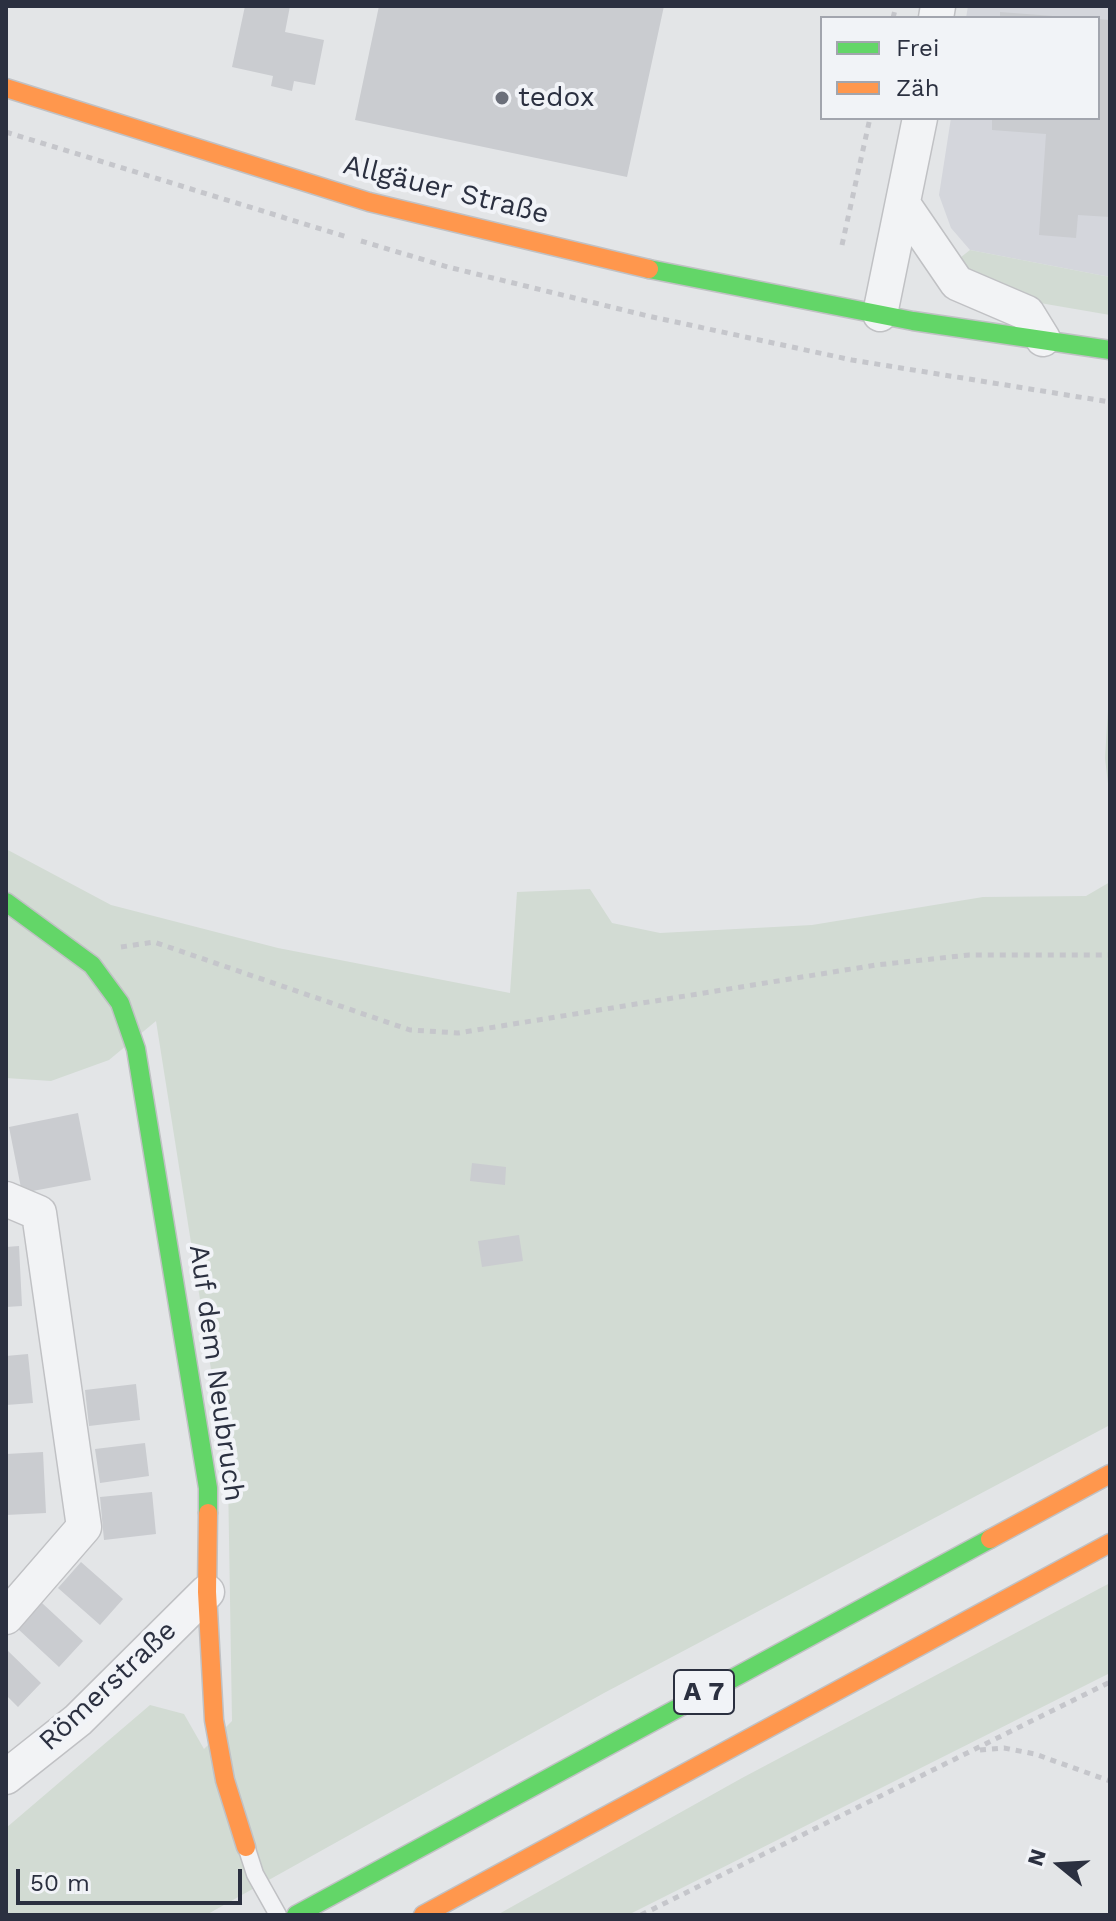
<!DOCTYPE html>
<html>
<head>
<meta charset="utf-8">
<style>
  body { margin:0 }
  #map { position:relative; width:1116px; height:1921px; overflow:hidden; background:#e3e5e7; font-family:"Work Sans",sans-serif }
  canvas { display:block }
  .frame { position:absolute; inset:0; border:8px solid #2b3040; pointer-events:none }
  .legend { position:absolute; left:820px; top:16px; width:280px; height:104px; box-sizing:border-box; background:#f1f3f7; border:2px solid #a2a5ae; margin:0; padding:10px 14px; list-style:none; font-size:24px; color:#2b3040 }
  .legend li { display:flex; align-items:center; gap:16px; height:40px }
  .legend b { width:40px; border:2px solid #a2a5ae }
  .north { position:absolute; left:1020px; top:1825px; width:80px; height:80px; -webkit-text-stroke:6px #f1f3f7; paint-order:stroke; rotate:288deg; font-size:22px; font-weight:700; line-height:32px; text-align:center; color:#2b3040 }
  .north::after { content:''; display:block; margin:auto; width:28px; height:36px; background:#2b3040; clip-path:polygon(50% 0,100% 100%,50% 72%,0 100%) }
  .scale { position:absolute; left:16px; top:1869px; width:226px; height:36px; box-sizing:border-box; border:4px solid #2b3040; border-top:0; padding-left:10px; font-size:24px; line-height:28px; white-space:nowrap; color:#2b3040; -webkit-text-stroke:6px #f1f3f7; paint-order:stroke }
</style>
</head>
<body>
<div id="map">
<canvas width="1116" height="1921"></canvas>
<div class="frame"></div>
<ul class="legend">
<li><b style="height:10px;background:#63d668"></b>Frei</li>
<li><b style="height:10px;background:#ff974d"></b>Zäh</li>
</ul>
<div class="north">N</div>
<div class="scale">50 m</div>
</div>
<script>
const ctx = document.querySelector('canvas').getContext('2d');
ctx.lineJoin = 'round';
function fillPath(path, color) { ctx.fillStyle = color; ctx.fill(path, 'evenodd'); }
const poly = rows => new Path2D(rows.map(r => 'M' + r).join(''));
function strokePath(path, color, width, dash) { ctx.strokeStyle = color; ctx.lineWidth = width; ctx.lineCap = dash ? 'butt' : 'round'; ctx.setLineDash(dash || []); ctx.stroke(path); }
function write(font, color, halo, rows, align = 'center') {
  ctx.font = font + ' "Work Sans",sans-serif'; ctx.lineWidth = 8; ctx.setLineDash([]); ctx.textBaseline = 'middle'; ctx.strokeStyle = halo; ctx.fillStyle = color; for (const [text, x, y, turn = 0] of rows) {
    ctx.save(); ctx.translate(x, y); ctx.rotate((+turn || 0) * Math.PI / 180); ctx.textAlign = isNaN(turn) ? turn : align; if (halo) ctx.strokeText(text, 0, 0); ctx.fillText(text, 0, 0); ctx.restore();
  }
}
fillPath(poly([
  [968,6,1110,6,1110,277,970,250,951,228,939,195,951,118,1098,118,1098,18,966,18]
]), '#d4d6dc');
fillPath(poly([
  [970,250,1110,277,1110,315,1040,303,982,283,956,261],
  [1110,677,1110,801,1105,758],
  [6,849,111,905,278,948,510,993,517,892,590,889,612,923,660,933,812,925,983,897,1086,896,1110,882,1110,1425,604,1693,206,1915,6,1915,6,1828,150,1705,184,1714,204,1749,232,1721,228,1477,156,1021,109,1060,51,1081,6,1078],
  [1110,1583,1110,1673,628,1915,497,1915,742,1778]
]), '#d2dbd3');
fillPath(poly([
  [245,6,290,6,285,32,324,40,315,85,294,81,292,91,271,86,273,76,232,67],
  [379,6,664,6,627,177,355,120],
  [1000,12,1053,16,1053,18,1000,18],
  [1098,19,1110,20,1110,217,1078,215,1076,238,1039,235,1046,134,992,130,992,118,1098,118],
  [78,1113,91,1180,22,1193,9,1127],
  [472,1163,506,1167,505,1185,470,1181],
  [519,1235,523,1261,482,1267,478,1241],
  [19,1246,22,1306,6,1307,6,1247],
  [28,1354,33,1403,6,1405,6,1356],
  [136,1384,140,1420,89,1426,85,1390],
  [145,1443,149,1476,100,1483,95,1449],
  [43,1452,46,1513,6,1515,6,1454],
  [152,1492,156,1534,104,1540,100,1497],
  [81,1562,123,1599,100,1625,58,1588],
  [42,1603,83,1641,59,1667,18,1629],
  [6,1649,41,1683,18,1707,6,1695]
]), '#caccd0');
const lane = poly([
  [247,1849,255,1874,278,1915]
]);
const street = poly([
  [936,18,938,6],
  [903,204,957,283,1027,313,1043,339],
  [880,314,920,118],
  [6,1199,39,1213,84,1527,6,1617],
  [6,1777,78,1720,207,1592]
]);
const fast = poly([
  [649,269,913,321,1110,350],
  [6,902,92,965,120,1003,136,1049,208,1488,208,1513],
  [296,1915,990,1539]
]);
const slow = poly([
  [6,88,369,202,649,269],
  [208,1513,207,1592,214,1720,225,1780,246,1847],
  [990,1539,1110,1474],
  [423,1915,1110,1543]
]);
strokePath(lane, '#c0c1c4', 19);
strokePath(street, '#c0c1c4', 37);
strokePath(fast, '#c0c1c4', 21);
strokePath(slow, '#c0c1c4', 21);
strokePath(poly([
  [893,18,896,6],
  [6,132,347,237],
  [361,241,448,267,648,316,852,360,1110,402],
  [842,245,870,118],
  [121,947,154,942,410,1030,458,1033,876,965,969,955,1110,955],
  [980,1750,1004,1748,1035,1754,1110,1781],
  [641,1915,1110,1682]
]), '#c5c6cb', 5, [6, 6]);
strokePath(lane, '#f2f3f5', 16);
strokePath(street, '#f2f3f5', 34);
strokePath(fast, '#63d668', 18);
strokePath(slow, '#ff974d', 18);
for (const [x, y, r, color] of [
  [502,98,8,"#6b6f7a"]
]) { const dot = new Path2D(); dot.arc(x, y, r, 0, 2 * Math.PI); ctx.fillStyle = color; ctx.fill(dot); strokePath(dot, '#f1f3f7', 3); }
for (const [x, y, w] of [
  [704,1692,60]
]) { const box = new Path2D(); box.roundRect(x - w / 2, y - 22, w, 44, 6); ctx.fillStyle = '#f1f3f7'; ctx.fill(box); strokePath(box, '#2b3040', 2); }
write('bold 26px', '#2b3040', null, [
  ["A 7",704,1692]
]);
write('28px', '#2b3040', '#f1f3f7', [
  ["tedox",518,98]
], 'left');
write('28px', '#2b3040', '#f1f3f7', [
  ["Allgäuer Straße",446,190,14],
  ["Auf dem Neubruch",216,1373,82],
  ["Römerstraße",108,1686,-43]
]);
</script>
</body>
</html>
